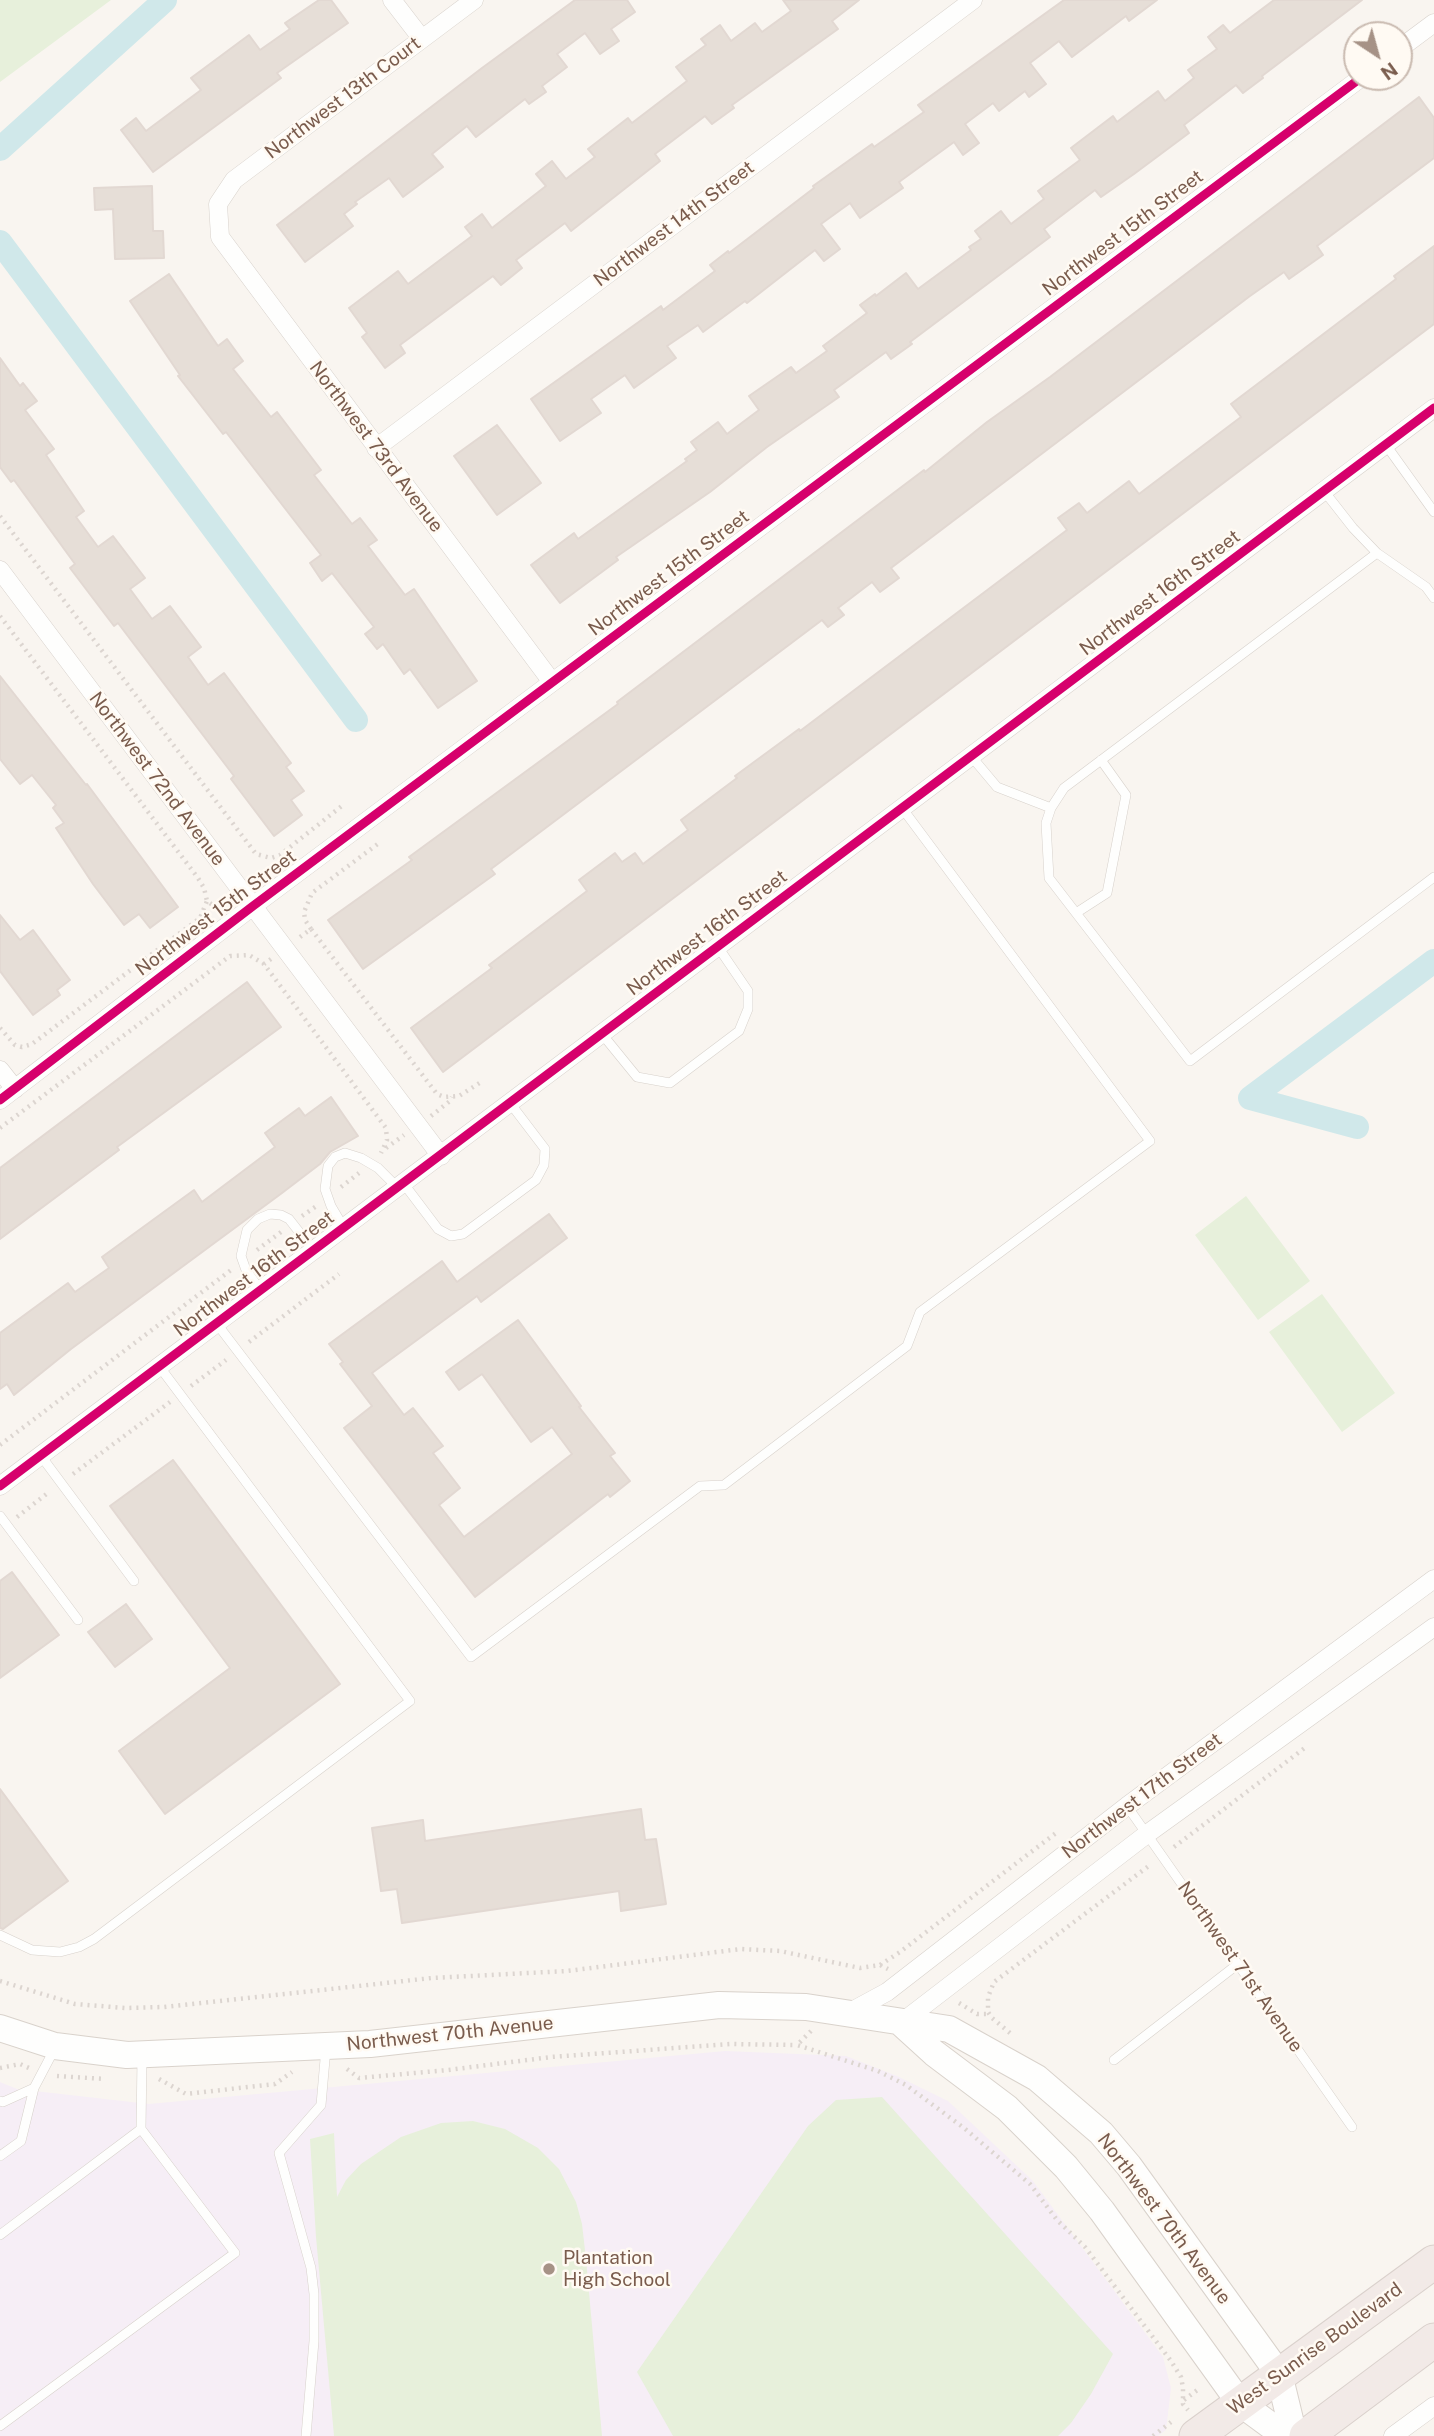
<!DOCTYPE html>
<html>
<head>
<meta charset="utf-8">
<style>
  body { margin:0 }
  #map { position:relative; width:1434px; height:2436px; overflow:hidden; background:#f9f5f0; font-family:"Public Sans",sans-serif }
  canvas { display:block }
  .north { position:absolute; left:1343px; top:21px; width:70px; height:70px; box-sizing:border-box; background:#fffaf3; border:2px solid #cabbb1; border-radius:50%; rotate:144deg; font-size:19px; font-weight:700; line-height:28px; text-align:center; color:#7a5c4d }
  .north::after { content:''; display:block; margin:auto; width:24px; height:32px; background:#a69286; clip-path:polygon(50% 0,100% 100%,50% 72%,0 100%) }
</style>
</head>
<body>
<div id="map">
<canvas width="1434" height="2436"></canvas>
<div class="north">N</div>
</div>
<script>
const ctx = document.querySelector('canvas').getContext('2d');
ctx.lineJoin = 'round';
function fillPath(path, color) { ctx.fillStyle = color; ctx.fill(path, 'evenodd'); }
const poly = rows => new Path2D(rows.map(r => 'M' + r).join(''));
function strokePath(path, color, width, dash) { ctx.strokeStyle = color; ctx.lineWidth = width; ctx.lineCap = dash ? 'butt' : 'round'; ctx.setLineDash(dash || []); ctx.stroke(path); }
function write(font, color, halo, rows, align = 'center') {
  ctx.font = font + ' "Public Sans",sans-serif'; ctx.lineWidth = 5; ctx.setLineDash([]); ctx.textBaseline = 'middle'; ctx.strokeStyle = halo; ctx.fillStyle = color; for (const [text, x, y, turn = 0] of rows) {
    ctx.save(); ctx.translate(x, y); ctx.rotate((+turn || 0) * Math.PI / 180); ctx.textAlign = isNaN(turn) ? turn : align; if (halo) ctx.strokeText(text, 0, 0); ctx.fillText(text, 0, 0); ctx.restore();
  }
}
fillPath(poly([
  [725,2051,846,2056,897,2076,948,2101,1033,2181,1163,2357,1171,2388,1166,2430,1158,2436,0,2436,0,2082,17,2089,149,2104]
]), '#f6eef6');
fillPath(poly([
  [0,0,111,0,0,82],
  [1246,1196,1310,1281,1258,1320,1195,1235],
  [1322,1294,1395,1393,1342,1432,1269,1332],
  [882,2097,1113,2354,1091,2394,1071,2423,1058,2436,673,2436,637,2372,808,2126,836,2100],
  [473,2121,505,2129,538,2148,559,2169,576,2202,582,2224,586,2259,602,2436,334,2436,316,2237,310,2139,334,2133,337,2197,346,2180,361,2164,401,2137,441,2123]
]), '#e7f0db');
strokePath(poly([
  [0,149,165,0],
  [0,242,356,720],
  [1357,1127,1250,1098,1434,961]
]), '#d0e8ea', 24);
const building = poly([
  [319,0,331,0,348,23,277,73,281,78,153,172,121,130,136,118,146,131,201,90,191,78,249,35,260,50,290,29,285,23,319,0],
  [575,0,627,0,635,12,611,29,619,41,600,54,585,33,557,54,567,67,542,86,546,92,529,104,525,99,476,137,467,126,432,154,443,167,403,197,389,178,355,202,357,204,344,214,353,226,305,262,277,225,482,68,575,0],
  [783,0,859,0,832,21,838,29,732,105,734,108,712,124,705,116,655,154,660,161,571,231,565,223,516,260,522,268,501,285,493,276,400,345,405,353,385,368,362,337,367,333,349,308,398,271,408,284,472,236,465,227,482,214,492,228,546,186,536,174,552,161,566,179,595,157,588,149,628,118,632,123,687,81,676,67,706,45,701,39,720,25,731,41,755,23,762,32,791,11,783,0],
  [1064,0,1157,0,1129,21,1126,16,1072,57,1059,41,1030,63,1046,84,1029,97,1025,91,999,111,993,103,965,124,979,143,963,155,954,142,899,182,903,188,860,218,850,203,821,224,840,249,824,261,815,250,747,303,745,301,703,332,698,325,667,346,676,358,634,388,625,375,591,399,601,413,560,441,531,399,661,306,663,310,715,271,710,265,728,251,729,253,814,188,813,186,872,144,874,147,924,112,918,105,1064,0],
  [1274,0,1362,0,1262,76,1263,78,1243,93,1236,85,1184,125,1189,133,1134,174,1101,197,1095,190,1044,229,1050,237,910,342,912,344,891,359,886,352,834,390,839,397,767,447,710,492,616,557,618,560,560,603,531,565,574,533,578,539,687,461,685,459,697,450,691,442,718,422,727,434,759,410,749,396,791,367,796,373,827,351,823,346,867,313,860,305,875,294,876,296,906,273,918,289,971,250,969,247,981,239,975,231,1001,211,1011,224,1044,199,1038,191,1080,160,1071,148,1113,116,1117,122,1158,91,1165,101,1194,78,1188,70,1217,49,1208,37,1223,25,1230,33,1274,0],
  [1419,97,1434,118,1434,158,1317,246,1323,255,1289,279,1284,272,1250,296,891,568,899,578,880,592,872,582,838,608,844,615,828,627,822,620,507,857,491,869,495,874,363,969,328,920,412,860,409,857,618,704,617,702,720,624,924,470,925,472,987,422,1050,377,1419,97],
  [152,186,153,231,163,231,164,258,115,259,113,209,95,210,94,188,152,186],
  [1434,246,1434,324,443,1072,411,1028,492,968,489,965,587,891,579,880,615,853,622,862,635,853,643,864,688,830,681,820,737,778,735,776,799,729,800,731,1067,530,1058,518,1079,503,1087,513,1129,481,1139,494,1241,417,1231,404,1396,279,1394,276,1434,246],
  [169,274,218,346,227,339,243,361,233,369,271,417,277,412,321,470,314,475,352,524,360,518,377,540,368,546,405,595,414,589,477,681,438,708,410,669,404,674,383,644,377,649,365,634,374,627,332,573,322,581,310,563,321,555,226,432,223,434,178,376,180,375,130,301,169,274],
  [0,358,20,386,23,383,37,401,25,410,54,449,46,455,84,511,76,517,98,547,113,536,145,578,130,589,152,619,170,606,201,647,188,657,208,685,224,673,291,763,286,767,304,791,291,800,302,815,274,836,231,779,234,776,118,623,114,626,70,568,75,564,14,480,11,482,0,467,0,358],
  [497,425,541,483,497,515,454,456,497,425],
  [0,676,86,785,87,784,178,907,150,928,139,914,124,925,93,884,56,828,64,823,53,808,56,805,32,775,20,784,0,759,0,676],
  [0,915,20,940,33,930,70,980,57,990,60,995,33,1015,0,971,0,915],
  [247,982,281,1027,117,1147,119,1150,0,1239,0,1168,247,982],
  [331,1097,358,1136,330,1152,320,1164,282,1193,71,1349,14,1395,7,1384,0,1389,0,1333,68,1283,75,1292,109,1268,102,1257,194,1190,202,1202,275,1147,265,1133,299,1108,305,1116,331,1097],
  [549,1214,567,1238,481,1302,477,1296,372,1373,404,1415,413,1408,443,1446,433,1453,460,1488,439,1505,464,1537,572,1454,552,1427,531,1442,482,1374,459,1390,446,1372,518,1320,581,1406,579,1407,615,1453,610,1456,630,1481,610,1497,608,1494,475,1597,344,1428,372,1406,340,1364,343,1362,329,1344,442,1261,457,1282,549,1214],
  [173,1460,340,1684,165,1814,119,1751,230,1668,110,1506,173,1460],
  [12,1572,59,1635,0,1678,0,1581,12,1572],
  [126,1604,152,1639,115,1667,88,1632,126,1604],
  [0,1789,68,1881,3,1929,0,1928,0,1789],
  [641,1809,645,1840,656,1839,666,1904,621,1911,619,1891,402,1923,397,1889,381,1891,372,1828,423,1820,425,1841,641,1809]
]);
fillPath(building, '#e6ded7');
strokePath(building, '#e2d8d2', 2);
const lane = poly([
  [1386,445,1434,512],
  [1324,491,1353,528,1377,553],
  [1434,598,1426,587,1377,553,1064,788,1051,808,1046,823,1049,878,1190,1061,1434,877],
  [971,756,997,787,1051,808],
  [1076,913,1107,893,1126,795,1101,760],
  [602,1034,637,1077,670,1083,739,1031,748,1009,748,991,718,947],
  [404,1184,438,1229,451,1236,463,1234,536,1180,544,1165,545,1149,510,1103],
  [344,1228,331,1206,325,1189,328,1166,335,1157,345,1153,361,1158,378,1168,398,1188],
  [261,1291,246,1270,241,1256,247,1230,258,1219,270,1214,281,1215,289,1219,314,1251],
  [217,1324,471,1657,700,1486,724,1485,907,1346,920,1312,1150,1141,902,808],
  [41,1456,134,1581],
  [0,1516,78,1620],
  [1127,1806,1352,2127],
  [0,1935,32,1950,60,1952,79,1947,94,1939,410,1701,159,1366],
  [1114,2060,1238,1964],
  [0,2101,3,2102,34,2088],
  [0,2156,21,2141,34,2088,55,2048],
  [0,2235,141,2129],
  [0,2426,235,2253,141,2129,142,2057],
  [306,2436,314,2341,314,2294,311,2268,279,2153,321,2105,326,2048]
]);
const street = poly([
  [392,0,422,39],
  [474,0,234,180,218,204,220,237,552,682],
  [1399,49,1434,23],
  [376,448,973,0],
  [0,570,441,1156],
  [0,1070,15,1089],
  [0,1100,253,906,1362,77],
  [0,1486,1434,408],
  [850,2012,887,1992,1127,1806,1434,1579],
  [901,2023,1147,1834,1434,1627],
  [1393,2436,1434,2406]
]);
const secondary = poly([
  [901,2023,934,2053,1007,2108,1066,2167,1102,2211,1240,2403,1285,2436],
  [0,2028,55,2046,127,2055,370,2044,719,2005,806,2007,949,2029,1037,2078,1101,2133,1129,2166,1279,2374,1294,2436]
]);
const highway = poly([
  [1196,2436,1434,2262],
  [1306,2436,1434,2340]
]);
strokePath(lane, '#d7d1cb', 10);
strokePath(street, '#d7d1cb', 19);
strokePath(secondary, '#d9d2cb', 28);
strokePath(highway, '#dad1cc', 35);
strokePath(poly([
  [0,516,256,854,271,858,280,855,343,805],
  [0,616,198,878,204,888,207,901,218,909],
  [311,929,305,920,304,912,312,893,379,843],
  [300,937,311,929,437,1094,444,1097,459,1096,481,1082],
  [271,959,264,964,386,1128,387,1140,381,1153],
  [0,1028,15,1045,22,1047,32,1044,200,918,207,901],
  [431,1116,450,1101,452,1097],
  [0,1128,230,956,249,955,264,964],
  [386,1148,404,1135],
  [341,1187,359,1173],
  [302,1216,318,1205],
  [257,1250,281,1232],
  [249,1342,339,1274],
  [191,1386,226,1360],
  [0,1445,231,1270],
  [73,1474,170,1402],
  [17,1517,49,1492],
  [1174,1847,1306,1747],
  [880,1965,900,1952,1056,1833],
  [0,1981,75,2004,125,2008,164,2007,432,1978,567,1971,741,1949,780,1951,860,1968,880,1965,888,1969],
  [959,2003,977,2014,989,2014],
  [811,2031,797,2045,878,2071,906,2085,964,2128,1030,2184,1057,2220,1085,2247,1171,2361,1181,2377,1183,2388,1183,2404,1188,2410],
  [1010,2033,992,2018,988,2012,988,1997,994,1982,1150,1865],
  [0,2068,20,2064,29,2068],
  [347,2069,359,2078,448,2070,551,2057,730,2044,797,2045],
  [57,2076,105,2079],
  [159,2079,186,2094,275,2084,292,2072],
  [1184,2400,1200,2388],
  [1153,2436,1171,2422]
]), '#dcd5d0', 4.5, [2, 5]);
strokePath(lane, '#fefefd', 9);
strokePath(street, '#fefefd', 18);
strokePath(secondary, '#fefefd', 26);
strokePath(highway, '#f2eae7', 33);
strokePath(poly([
  [0,1100,253,906,1362,77],
  [0,1486,1434,408]
]), '#d6006c', 9);
for (const [x, y, r, color] of [
  [549,2269,7,"#a69286"]
]) { const dot = new Path2D(); dot.arc(x, y, r, 0, 2 * Math.PI); ctx.fillStyle = color; ctx.fill(dot); strokePath(dot, '#fffaf3', 2.5); }
write('19px', '#7a5c4d', '#fffaf3', [
  ["Northwest 13th Court",343,98,-37],
  ["Northwest 14th Street",674,224,-37],
  ["Northwest 15th Street",1123,233,-37],
  ["Northwest 73rd Avenue",376,447,53],
  ["Northwest 15th Street",669,573,-37],
  ["Northwest 16th Street",1160,593,-37],
  ["Northwest 72nd Avenue",157,779,53],
  ["Northwest 15th Street",216,913,-37],
  ["Northwest 16th Street",707,933,-37],
  ["Northwest 16th Street",254,1274,-37],
  ["Northwest 17th Street",1142,1796,-37],
  ["Northwest 71st Avenue",1240,1967,55],
  ["Northwest 70th Avenue",450,2034,-6],
  ["Northwest 70th Avenue",1164,2219,53],
  ["West Sunrise Boulevard",1315,2349,-36]
]);
write('19px', '#7a5c4d', '#fffaf3', [
  ["Plantation",563,2258],
  ["High School",563,2280]
], 'left');
</script>
</body>
</html>
